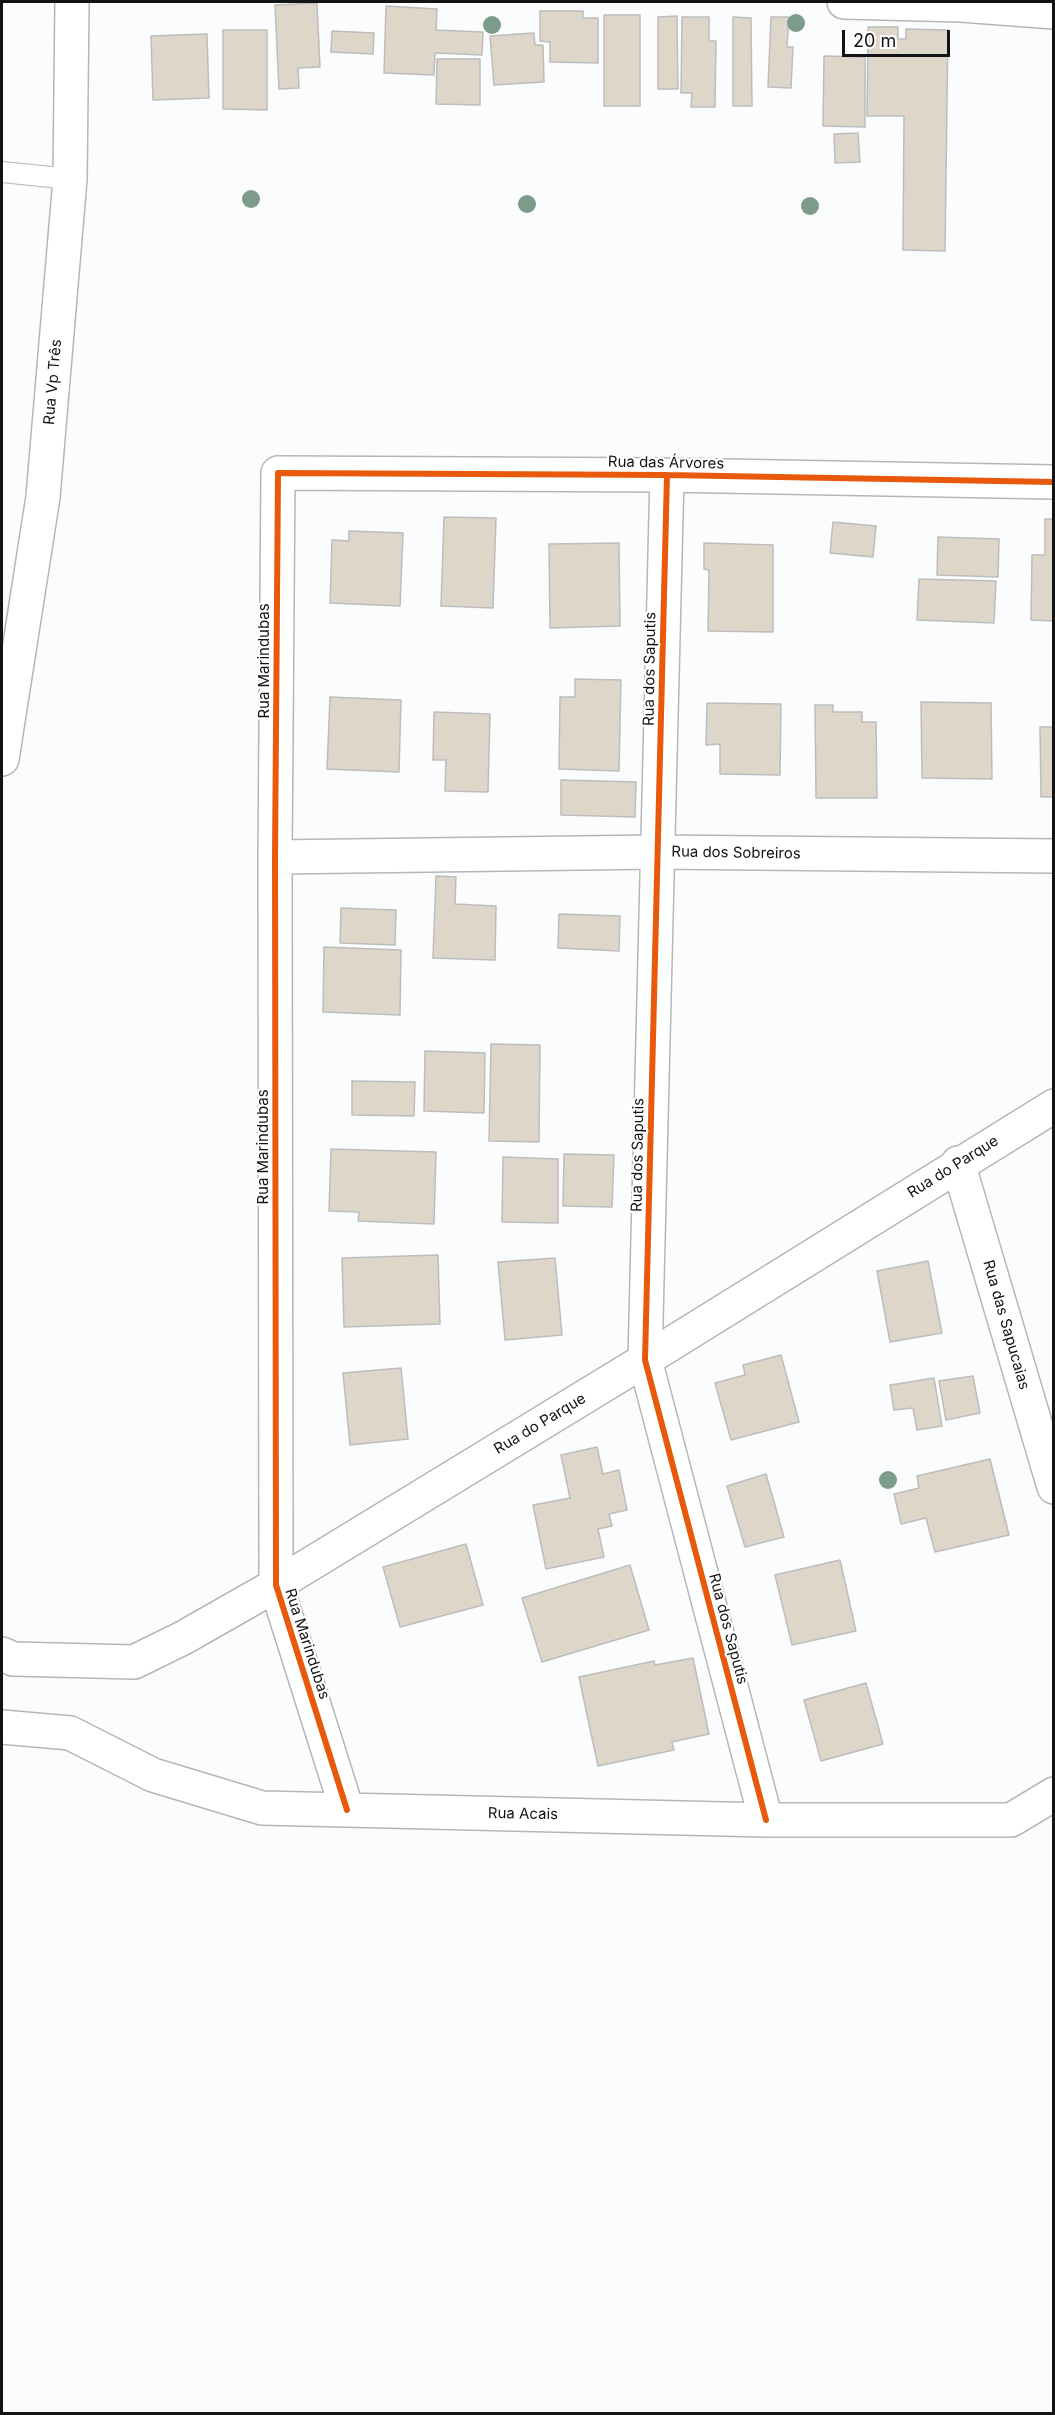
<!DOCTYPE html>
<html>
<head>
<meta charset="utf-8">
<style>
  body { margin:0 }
  #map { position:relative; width:1055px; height:2415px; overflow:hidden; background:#fbfcfe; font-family:Inter,sans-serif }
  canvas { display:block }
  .frame { position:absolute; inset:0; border:3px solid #131315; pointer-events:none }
  .scale { position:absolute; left:842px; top:30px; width:108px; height:27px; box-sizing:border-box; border:3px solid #131315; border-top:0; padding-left:8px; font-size:18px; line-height:21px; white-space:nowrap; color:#131315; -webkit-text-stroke:4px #fff; paint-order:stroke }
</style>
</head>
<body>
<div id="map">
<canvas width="1055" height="2415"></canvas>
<div class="frame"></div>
<div class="scale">20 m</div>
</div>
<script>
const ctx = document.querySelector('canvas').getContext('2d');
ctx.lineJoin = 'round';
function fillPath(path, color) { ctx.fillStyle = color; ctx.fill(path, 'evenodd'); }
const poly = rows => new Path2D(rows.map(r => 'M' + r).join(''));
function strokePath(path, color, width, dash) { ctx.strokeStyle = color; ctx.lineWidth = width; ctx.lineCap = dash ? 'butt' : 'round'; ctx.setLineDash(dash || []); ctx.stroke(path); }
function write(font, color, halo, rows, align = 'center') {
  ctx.font = font + ' Inter,sans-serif'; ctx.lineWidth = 4.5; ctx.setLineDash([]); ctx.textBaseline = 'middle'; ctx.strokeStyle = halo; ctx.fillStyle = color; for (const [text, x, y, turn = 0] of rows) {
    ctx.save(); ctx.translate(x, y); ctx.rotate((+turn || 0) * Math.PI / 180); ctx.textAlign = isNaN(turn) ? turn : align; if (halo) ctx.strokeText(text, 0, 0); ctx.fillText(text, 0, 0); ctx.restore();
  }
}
const building = poly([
  [317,3,320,67,298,68,299,88,279,89,275,5,317,3],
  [386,6,437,9,436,30,483,32,482,55,435,53,434,75,384,73,386,6],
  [540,11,583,11,583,18,598,18,598,63,550,62,550,42,540,41,540,11],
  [604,15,640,15,640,106,604,106,604,15],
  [677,16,678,89,658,89,658,17,677,16],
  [682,17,709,17,709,41,716,41,715,107,691,107,692,93,681,93,682,17],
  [733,17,751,18,752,106,733,106,733,17],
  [771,17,789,17,787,47,793,47,791,88,768,87,771,17],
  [868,27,898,27,898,39,906,39,906,29,948,30,945,251,903,250,904,116,867,116,868,27],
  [223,30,267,30,267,110,223,109,223,30],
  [332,31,374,33,373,54,331,52,332,31],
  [534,33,535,45,543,45,544,82,494,85,490,36,534,33],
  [207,34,209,98,153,100,151,36,207,34],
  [824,56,865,57,865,127,823,126,824,56],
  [437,59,480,59,480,105,436,104,437,59],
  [858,133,860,162,835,163,834,134,858,133],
  [444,517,496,518,493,608,441,606,444,517],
  [1045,519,1054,519,1054,621,1031,620,1032,555,1045,555,1045,519],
  [833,522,876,526,873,557,830,553,833,522],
  [349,531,403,533,400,606,330,603,332,540,349,541,349,531],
  [938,537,999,539,998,577,937,575,938,537],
  [619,543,620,626,550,628,549,544,619,543],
  [704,543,773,545,773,632,708,631,709,570,704,569,704,543],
  [919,579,996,581,994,623,917,620,919,579],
  [575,679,621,680,619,771,559,769,560,697,575,697,575,679],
  [330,697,401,700,399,772,327,769,330,697],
  [921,702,991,703,992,779,922,778,921,702],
  [707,703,781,704,780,775,720,774,720,744,706,745,707,703],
  [815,705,833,705,833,712,862,712,862,722,876,722,877,798,816,798,815,705],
  [434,712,490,714,488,792,445,791,446,760,433,760,434,712],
  [1040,727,1054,727,1054,797,1041,797,1040,727],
  [561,780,636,782,635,817,561,815,561,780],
  [436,876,456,877,455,904,496,906,495,960,433,958,436,876],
  [341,908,396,910,395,945,340,943,341,908],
  [559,914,620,916,619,951,558,948,559,914],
  [324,947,401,950,400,1015,323,1012,324,947],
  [491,1044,540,1045,539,1142,489,1141,491,1044],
  [425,1051,485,1053,484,1113,424,1111,425,1051],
  [352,1081,415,1082,414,1116,352,1115,352,1081],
  [331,1149,436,1152,434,1224,358,1221,359,1212,329,1211,331,1149],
  [564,1154,614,1155,612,1207,563,1206,564,1154],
  [503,1157,558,1159,558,1223,502,1222,503,1157],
  [438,1255,440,1324,344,1327,342,1258,438,1255],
  [555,1258,562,1335,505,1340,498,1262,555,1258],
  [928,1261,942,1333,890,1342,877,1271,928,1261],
  [781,1355,799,1422,731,1440,715,1383,745,1375,743,1365,781,1355],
  [401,1368,408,1439,350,1445,343,1373,401,1368],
  [973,1376,980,1413,946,1420,939,1381,973,1376],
  [934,1378,942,1426,917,1430,913,1408,894,1410,890,1385,934,1378],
  [597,1447,603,1474,619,1470,627,1510,609,1514,612,1526,598,1529,604,1557,546,1569,533,1505,570,1498,561,1455,597,1447],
  [990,1459,1009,1535,935,1552,926,1518,901,1524,894,1494,919,1488,917,1476,990,1459],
  [766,1474,784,1537,745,1547,727,1486,766,1474],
  [466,1544,483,1605,400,1627,383,1567,466,1544],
  [840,1560,856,1631,792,1645,775,1575,840,1560],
  [630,1565,649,1630,542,1662,522,1598,630,1565],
  [693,1658,709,1734,672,1742,674,1750,598,1766,579,1677,654,1661,655,1665,693,1658],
  [866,1683,883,1744,821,1761,804,1700,866,1683]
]);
fillPath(building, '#ddd6c9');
strokePath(building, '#bdbdbd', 1.5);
const lane = poly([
  [2,172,70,179]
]);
const street = poly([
  [844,2,961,5,1054,12],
  [667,475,645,1360,766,1820],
  [275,857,658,852,1054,856],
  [958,1163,1054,1487],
  [2,1654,13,1659,134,1662,183,1638,276,1585,645,1360,1054,1106],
  [2,1727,70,1733,153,1775,262,1808,766,1820,1011,1820,1054,1794],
  [347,1810,276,1585,275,857,278,473,667,475,1054,482]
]);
const secondary = poly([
  [2,759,43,497,70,179,72,2]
]);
strokePath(lane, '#b5b6b8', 22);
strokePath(street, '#b5b6b8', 36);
strokePath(secondary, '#b5b6b8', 36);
strokePath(lane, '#feffff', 20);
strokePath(street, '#feffff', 33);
strokePath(secondary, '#feffff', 33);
strokePath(poly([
  [667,475,645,1360,766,1820],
  [347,1810,276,1585,275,857,278,473,667,475,1054,482]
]), '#e8590c', 6);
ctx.fillStyle = '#7d9b8b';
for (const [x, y] of [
  [796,23],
  [492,25],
  [251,199],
  [527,204],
  [810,206],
  [888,1480]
]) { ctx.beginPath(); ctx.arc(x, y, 9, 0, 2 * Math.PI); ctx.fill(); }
write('15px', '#131315', '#fff', [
  ["Rua Vp Três",53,382,-85],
  ["Rua das Árvores",666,463,1],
  ["Rua Marindubas",264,661,-90],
  ["Rua dos Saputis",650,669,-89],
  ["Rua dos Sobreiros",736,853,1],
  ["Rua Marindubas",263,1147,-90],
  ["Rua dos Saputis",638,1155,-89],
  ["Rua do Parque",953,1167,-32],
  ["Rua das Sapucaias",1006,1325,74],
  ["Rua do Parque",540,1424,-31],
  ["Rua dos Saputis",728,1629,75],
  ["Rua Marindubas",307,1644,72],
  ["Rua Acais",523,1814,1]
]);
</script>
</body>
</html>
